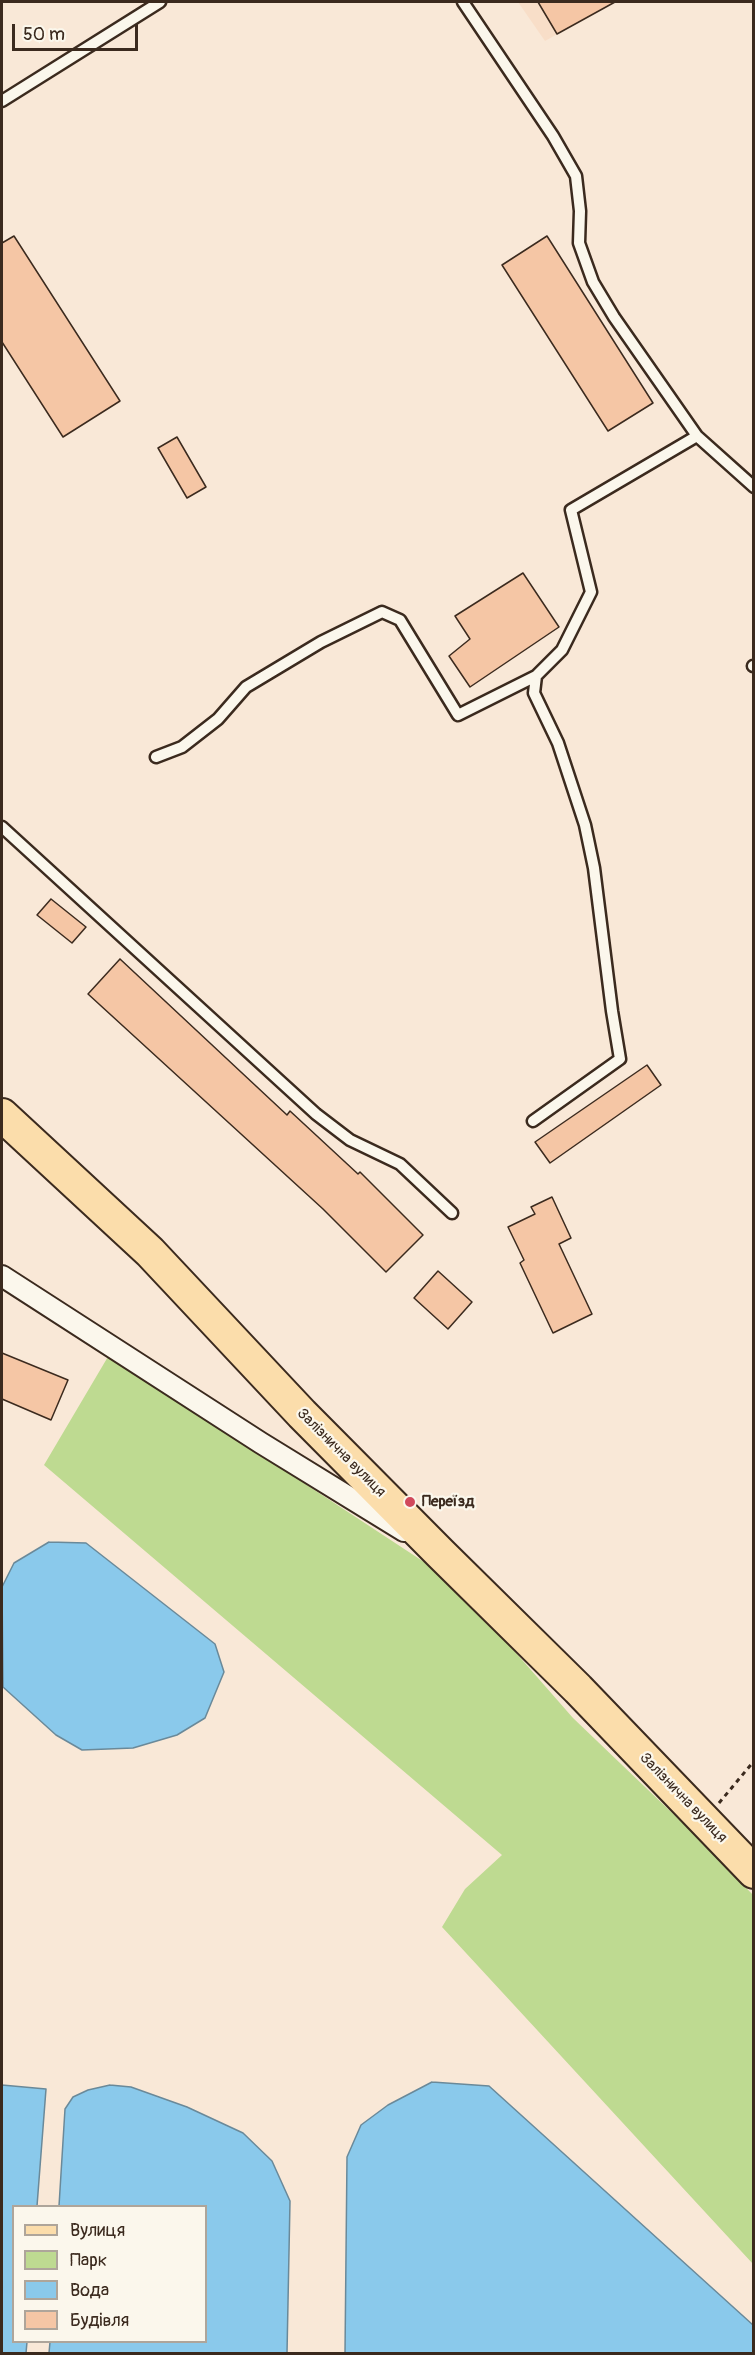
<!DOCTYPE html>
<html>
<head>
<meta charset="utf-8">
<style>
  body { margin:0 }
  #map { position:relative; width:755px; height:2355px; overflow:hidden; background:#f9e8d7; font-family:Pangolin,sans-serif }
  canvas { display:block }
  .frame { position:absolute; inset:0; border:3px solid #3b2a1e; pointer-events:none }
  .legend { position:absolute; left:12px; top:2205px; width:195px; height:138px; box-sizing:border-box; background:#fbf7ec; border:2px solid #aea59a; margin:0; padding:8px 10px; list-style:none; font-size:18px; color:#3b2a1e }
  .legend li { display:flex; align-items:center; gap:12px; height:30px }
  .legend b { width:30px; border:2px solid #aea59a }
  .scale { position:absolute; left:12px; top:24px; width:126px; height:27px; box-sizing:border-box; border:3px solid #3b2a1e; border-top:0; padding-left:8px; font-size:18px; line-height:21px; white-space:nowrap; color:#3b2a1e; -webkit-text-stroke:4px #fbf7ec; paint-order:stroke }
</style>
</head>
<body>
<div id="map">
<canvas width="755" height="2355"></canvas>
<div class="frame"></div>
<ul class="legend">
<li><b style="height:8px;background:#fbddab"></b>Вулиця</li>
<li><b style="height:16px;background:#beda91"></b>Парк</li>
<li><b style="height:16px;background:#8ac9eb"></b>Вода</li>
<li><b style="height:16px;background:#f5c6a5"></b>Будівля</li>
</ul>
<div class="scale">50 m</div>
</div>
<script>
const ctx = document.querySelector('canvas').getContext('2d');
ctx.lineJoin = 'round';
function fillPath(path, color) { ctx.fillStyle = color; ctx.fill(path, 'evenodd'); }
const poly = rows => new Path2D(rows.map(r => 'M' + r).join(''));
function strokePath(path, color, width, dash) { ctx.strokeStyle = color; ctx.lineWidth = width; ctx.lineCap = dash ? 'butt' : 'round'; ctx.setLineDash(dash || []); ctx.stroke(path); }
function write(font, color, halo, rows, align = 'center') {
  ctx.font = font + ' Pangolin,sans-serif'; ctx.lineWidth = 4.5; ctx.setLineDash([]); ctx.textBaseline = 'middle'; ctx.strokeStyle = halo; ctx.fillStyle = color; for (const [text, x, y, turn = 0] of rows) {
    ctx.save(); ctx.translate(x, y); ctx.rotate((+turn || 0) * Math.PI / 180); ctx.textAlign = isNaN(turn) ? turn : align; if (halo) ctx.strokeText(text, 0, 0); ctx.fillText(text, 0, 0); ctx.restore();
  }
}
fillPath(poly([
  [518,2,614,2,545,41]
]), '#f8dec8');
fillPath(poly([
  [109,1355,453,1581,573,1718,692,1832,753,1895,753,2264,442,1927,465,1889,502,1855,44,1465]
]), '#beda91');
const water = poly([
  [49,1542,86,1543,215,1644,224,1672,205,1718,177,1735,133,1748,82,1750,56,1735,3,1687,2,1587,14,1563,49,1542],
  [432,2082,489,2086,753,2325,753,2353,345,2353,347,2157,361,2125,388,2105,432,2082],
  [2,2085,46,2089,37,2206,14,2206,14,2342,27,2342,26,2353,2,2353,2,2085],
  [110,2085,131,2087,187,2107,243,2133,272,2161,290,2201,287,2353,49,2353,50,2342,206,2342,206,2206,59,2206,65,2109,73,2097,88,2090,110,2085]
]);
fillPath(water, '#8ac9eb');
strokePath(water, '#6a8999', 1.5);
const building = poly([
  [538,2,615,2,557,34,538,2],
  [14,236,120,401,63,437,2,342,2,243,14,236],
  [547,236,653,403,608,431,502,265,547,236],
  [177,437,206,487,187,498,158,448,177,437],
  [523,573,559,627,470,687,449,656,470,639,455,616,523,573],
  [51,899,86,927,72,943,37,915,51,899],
  [120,959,287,1115,290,1111,358,1174,360,1172,423,1235,386,1272,323,1209,88,994,120,959],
  [647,1065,661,1085,550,1163,535,1142,647,1065],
  [552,1197,571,1238,559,1244,592,1314,553,1333,520,1263,524,1260,508,1227,535,1214,531,1207,552,1197],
  [438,1271,472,1302,448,1329,414,1298,438,1271],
  [2,1353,68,1380,51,1420,2,1399,2,1353]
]);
fillPath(building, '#f5c6a5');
strokePath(building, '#3b2a1e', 1.5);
const lane = poly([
  [463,2,553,136,576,176,580,211,579,243,593,282,614,317,697,436,754,487],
  [2,101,160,2],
  [753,666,754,666],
  [156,757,182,747,218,719,246,687,321,642,382,612,400,620,458,715,536,676],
  [2,827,316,1114,350,1140,400,1164,452,1213],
  [533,1121,620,1059,612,1011,594,868,585,825,558,743,534,693,536,676,562,650,591,592,571,510,697,436]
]);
const street = poly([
  [2,1276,261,1443,404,1531]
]);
const primary = poly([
  [2,1115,150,1252,302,1414,440,1553,578,1689,754,1872]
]);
strokePath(lane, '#3b2a1e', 15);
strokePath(street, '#3b2a1e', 24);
strokePath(primary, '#3b2a1e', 36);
strokePath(poly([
  [719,1803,754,1761]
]), '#3b2a1e', 3, [4.5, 4.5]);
strokePath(lane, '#fbf7ec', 10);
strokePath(street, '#fbf7ec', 20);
strokePath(primary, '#fbddab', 32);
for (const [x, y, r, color] of [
  [410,1502,6,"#d1495b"]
]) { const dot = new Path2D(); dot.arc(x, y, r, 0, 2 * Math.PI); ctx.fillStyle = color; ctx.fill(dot); strokePath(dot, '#fbf7ec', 2); }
write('15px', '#3b2a1e', '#fbf7ec', [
  ["Залізнична вулиця",341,1453,45],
  ["Залізнична вулиця",683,1798,46]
]);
write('bold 15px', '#3b2a1e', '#fbf7ec', [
  ["Переїзд",422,1502]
], 'left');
</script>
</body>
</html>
